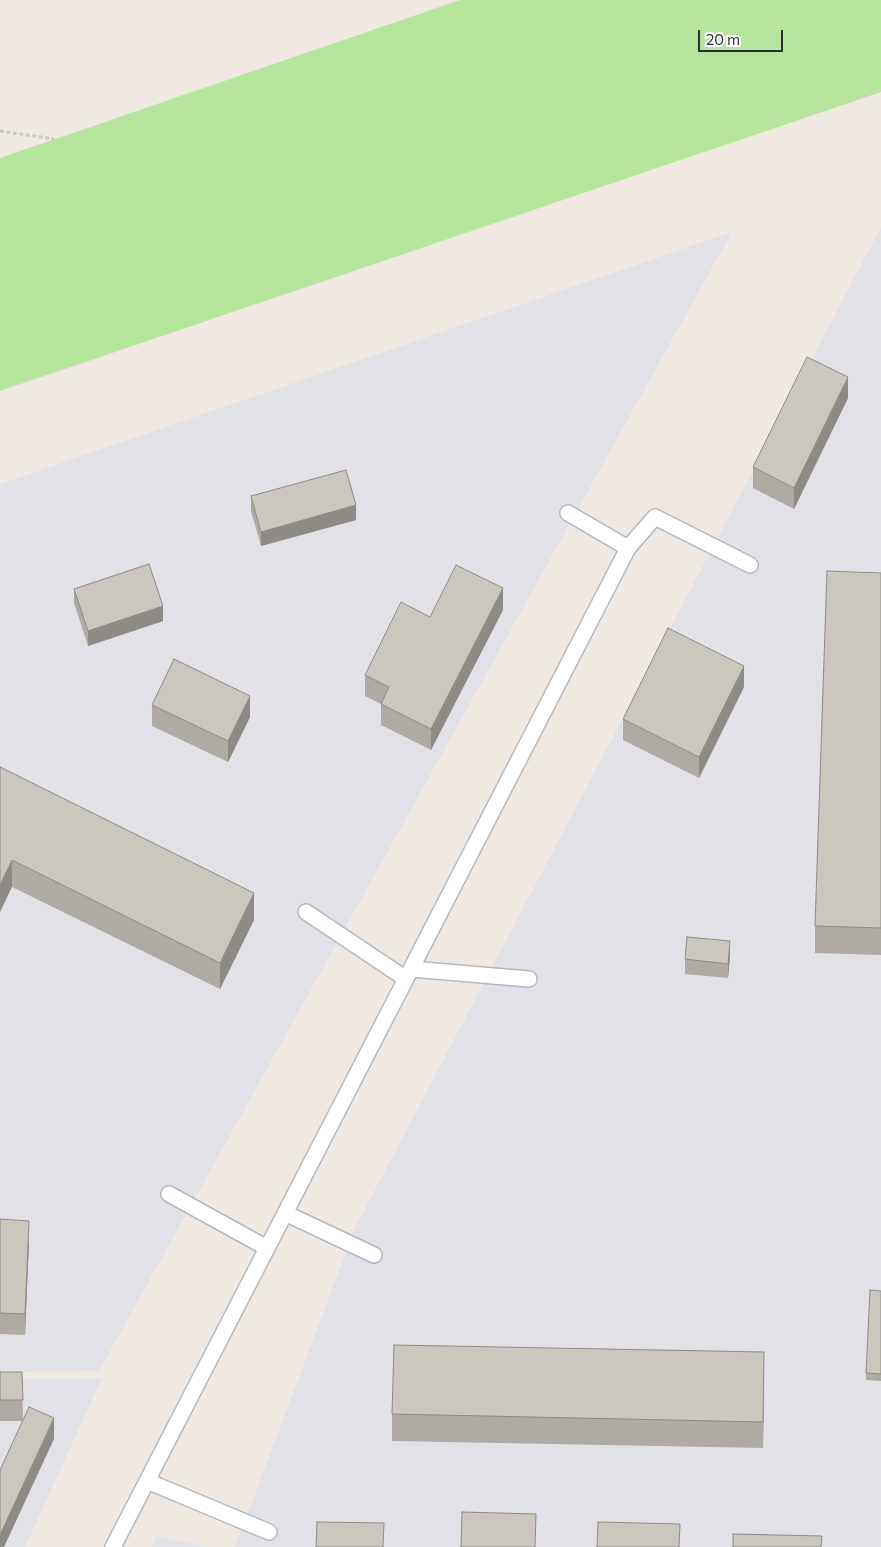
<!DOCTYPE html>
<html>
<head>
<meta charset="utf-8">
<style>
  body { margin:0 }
  #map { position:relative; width:881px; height:1547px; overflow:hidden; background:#efe9e1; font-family:Commissioner,sans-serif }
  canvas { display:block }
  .scale { position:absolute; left:698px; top:30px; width:85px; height:22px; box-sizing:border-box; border:2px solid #2e2e2e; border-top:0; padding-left:6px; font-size:15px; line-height:18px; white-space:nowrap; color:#2e2e2e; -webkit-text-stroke:4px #fff; paint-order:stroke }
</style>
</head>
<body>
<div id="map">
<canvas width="881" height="1547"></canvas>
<div class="scale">20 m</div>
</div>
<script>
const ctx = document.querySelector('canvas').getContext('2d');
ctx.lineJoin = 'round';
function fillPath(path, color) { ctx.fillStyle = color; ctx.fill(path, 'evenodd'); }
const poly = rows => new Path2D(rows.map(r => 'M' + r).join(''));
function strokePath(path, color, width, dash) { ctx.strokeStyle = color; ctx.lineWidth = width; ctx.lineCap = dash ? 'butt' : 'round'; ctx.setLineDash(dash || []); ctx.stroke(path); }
fillPath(poly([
  [881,227,881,1547,235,1547,356,1226],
  [732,232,99,1371,0,1372,0,484],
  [0,1378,102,1378,25,1547,0,1547],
  [157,1536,205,1547,152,1547]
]), '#e3e1e8');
fillPath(poly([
  [460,0,881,0,881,92,0,391,0,158]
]), '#b6e59e');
const service = poly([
  [568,513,628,548],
  [306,912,406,979],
  [411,969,529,979],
  [169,1194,267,1248],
  [285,1213,374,1255],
  [147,1481,269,1532],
  [113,1547,628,548,655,517,750,565]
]);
strokePath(service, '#b4b7c1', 18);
strokePath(poly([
  [0,131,54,139]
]), '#c9c9c9', 3, [4, 2.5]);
strokePath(service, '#fff', 15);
fillPath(poly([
  [848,398,794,509,753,488,753,467],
  [251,496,356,520,261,546,251,511],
  [881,573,881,955,815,953,815,926],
  [74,589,163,621,88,646,74,603],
  [503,610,431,750,381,725,381,704,365,696,365,675,430,617],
  [744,687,699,778,623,740,623,719],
  [152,705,250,717,228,762,152,726],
  [0,767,254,920,220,989,12,887],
  [730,956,728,978,685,974,685,959],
  [0,1219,29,1242,25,1335,0,1334],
  [881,1291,881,1381,866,1380,866,1373],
  [0,1372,22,1372,23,1421,54,1439,23,1421,0,1421],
  [764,1379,763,1448,392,1441,392,1414]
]), '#afaba4');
fillPath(poly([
  [848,377,848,398,794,509,794,488],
  [356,505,356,520,261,546,261,532],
  [503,588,503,610,431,750,431,729],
  [163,606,163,621,88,646,88,631],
  [744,666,744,687,699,778,699,757],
  [250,696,250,717,228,762,228,741],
  [12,860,12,887,0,912,0,885],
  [254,893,254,920,220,989,220,963],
  [730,941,730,956,728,978,728,964],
  [29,1221,29,1242,25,1335,25,1314],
  [764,1352,764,1379,763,1448,763,1422],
  [54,1418,54,1439,4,1547,0,1547,0,1535]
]), '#8e8b86');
const building = poly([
  [807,357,848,377,794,488,753,467,807,357],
  [346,470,356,505,261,532,251,496,346,470],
  [149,564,163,606,88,631,74,589,149,564],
  [456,565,503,588,431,729,381,704,389,687,365,675,401,602,430,617,456,565],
  [827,571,881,573,881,928,815,926,827,571],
  [668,628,744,666,699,757,623,719,668,628],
  [174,659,250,696,228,741,152,705,174,659],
  [0,767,254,893,220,963,12,860,0,885,0,767],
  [687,937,730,941,728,964,685,959,687,937],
  [0,1219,29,1221,25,1314,0,1313,0,1219],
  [870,1290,881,1291,881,1374,866,1373,870,1290],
  [394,1345,764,1352,763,1422,392,1414,394,1345],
  [0,1372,22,1372,23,1400,0,1400,0,1372],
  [29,1407,54,1418,0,1535,0,1470,29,1407],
  [462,1512,536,1514,535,1547,461,1547,462,1512],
  [317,1522,384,1523,383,1547,316,1547,317,1522],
  [598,1522,680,1524,679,1547,597,1547,598,1522],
  [733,1534,822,1536,821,1547,733,1547,733,1534]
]);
fillPath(building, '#cbc7bf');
strokePath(building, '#8e8b86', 1);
</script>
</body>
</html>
